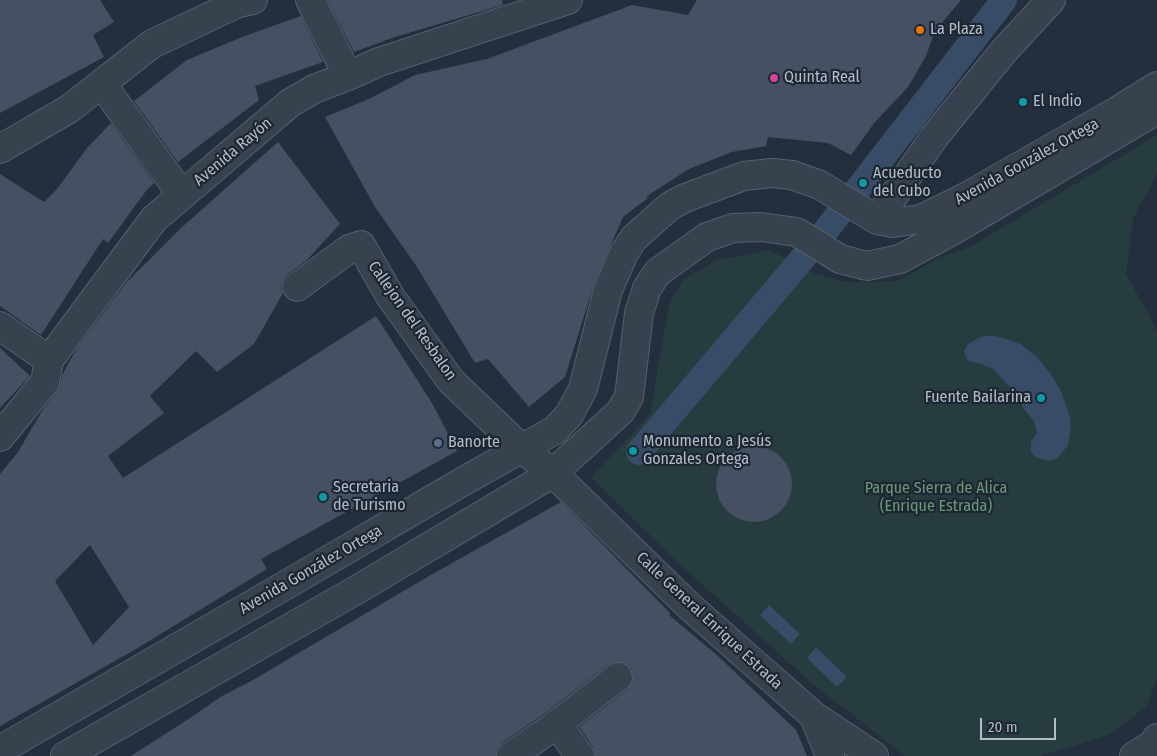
<!DOCTYPE html>
<html>
<head>
<meta charset="utf-8">
<style>
  body { margin:0 }
  #map { position:relative; width:1157px; height:756px; overflow:hidden; background:#242f3e; font-family:"Fira Sans Condensed",sans-serif }
  canvas { display:block }
  .scale { position:absolute; left:980px; top:718px; width:76px; height:22px; box-sizing:border-box; border:2px solid #b4bcc9; border-top:0; padding-left:6px; font-size:15px; line-height:18px; white-space:nowrap; color:#b4bcc9; -webkit-text-stroke:4px #1d2633; paint-order:stroke }
</style>
</head>
<body>
<div id="map">
<canvas width="1157" height="756"></canvas>
<div class="scale">20 m</div>
</div>
<script>
const ctx = document.querySelector('canvas').getContext('2d');
ctx.lineJoin = 'round';
function fillPath(path, color) { ctx.fillStyle = color; ctx.fill(path, 'evenodd'); }
const poly = rows => new Path2D(rows.map(r => 'M' + r).join(''));
function strokePath(path, color, width, dash) { ctx.strokeStyle = color; ctx.lineWidth = width; ctx.lineCap = dash ? 'butt' : 'round'; ctx.setLineDash(dash || []); ctx.stroke(path); }
function write(font, color, halo, rows, align = 'center') {
  ctx.font = font + ' "Fira Sans Condensed",sans-serif'; ctx.lineWidth = 4.5; ctx.setLineDash([]); ctx.textBaseline = 'middle'; ctx.strokeStyle = halo; ctx.fillStyle = color; for (const [text, x, y, turn = 0] of rows) {
    ctx.save(); ctx.translate(x, y); ctx.rotate((+turn || 0) * Math.PI / 180); ctx.textAlign = isNaN(turn) ? turn : align; if (halo) ctx.strokeText(text, 0, 0); ctx.fillText(text, 0, 0); ctx.restore();
  }
}
fillPath(poly([
  [1157,135,1157,174,1133,218,1126,274,1157,330,1157,679,1146,707,1108,735,1041,756,905,756,813,684,685,569,591,478,631,435,650,413,660,357,669,305,683,280,717,260,770,250,813,273,845,282,898,281,938,258,970,247]
]), '#263c3f');
fillPath(poly([
  [984,336,995,336,1007,339,1020,344,1036,356,1050,373,1061,391,1070,417,1071,428,1068,445,1059,457,1053,460,1044,460,1035,457,1031,451,1031,442,1037,433,1034,421,1024,409,1014,391,993,369,979,363,968,361,964,352,968,344,977,339],
  [769,605,800,634,791,644,760,615],
  [816,647,847,677,837,687,807,658]
]), '#394c67');
strokePath(poly([
  [639,452,824,233,1004,0]
]), '#394c67', 26);
fillPath(poly([
  [0,0,100,0,114,22,93,35,104,57,0,113],
  [327,0,502,0,503,5,395,37,354,52],
  [697,0,961,0,935,31,926,56,908,87,875,122,851,155,828,143,768,137,766,146,732,152,689,169,647,196,648,198,623,217,594,284,565,377,529,407,488,359,475,363,417,267,375,207,325,117,369,99,415,75,487,59,632,5,688,15],
  [301,16,323,62,255,86,259,100,178,162,134,101,187,60,242,37],
  [111,123,154,183,146,191,108,243,103,239,41,335,0,306,0,174,44,202,57,189,87,148],
  [278,142,340,224,306,261,288,274,283,280,281,288,283,293,254,344,217,372,196,351,150,396,164,413,108,456,123,478,376,316,432,403,457,451,261,559,267,569,136,649,0,726,0,474,18,452,42,411,57,391,60,385,62,375,77,348,127,282,181,228],
  [90,545,129,607,93,645,55,581],
  [0,348,30,376,0,408],
  '716 484a38 38 0 1 1 76 0a38 38 0 1 1-76 0Z',
  [561,502,670,613,669,615,718,656,796,730,807,756,595,756,593,747,579,727,628,689,632,683,633,675,631,668,624,663,616,662,608,665,548,711,502,743,497,749,496,756,131,756,190,718,222,696,253,680,429,576]
]), '#455162');
const minor = poly([
  [310,0,348,76],
  [102,84,182,195],
  [0,149,69,109,152,44,238,3,253,0],
  [877,220,935,136,1004,51,1051,0],
  [297,287,349,249,361,245,390,296,451,381,522,449,553,473,688,605,814,716,874,756],
  [0,326,49,360],
  [0,437,45,382,49,360,154,219,290,103,314,89,348,76,379,62,568,0],
  [814,716,830,756],
  [557,724,580,756],
  [0,750,279,589,462,482,555,430,569,415,583,389,608,290,624,253,634,238,670,206,685,198,744,176,772,173,792,175,820,185,877,220,893,223,921,219,964,198,1117,111,1157,86],
  [65,756,353,592,553,473,620,412,629,397,639,313,647,288,658,272,707,237,733,228,761,227,797,232,840,259,867,266,900,259,952,231,1157,110],
  [511,756,557,724,618,677],
  [1134,756,1152,745,1157,738]
]);
strokePath(minor, '#565f6c', 30);
strokePath(minor, '#38414e', 28);
for (const [x, y, r, color] of [
  [920,30,5,"#e8710a"],
  [774,78,5,"#d1479c"],
  [1023,102,5,"#0f9aa8"],
  [863,183,5,"#0f9aa8"],
  [1041,398,5,"#0f9aa8"],
  [438,443,5,"#5c6f8a"],
  [633,451,5,"#0f9aa8"],
  [323,497,5,"#0f9aa8"]
]) { const dot = new Path2D(); dot.arc(x, y, r, 0, 2 * Math.PI); ctx.fillStyle = color; ctx.fill(dot); strokePath(dot, '#1d2633', 2); }
write('16px', '#b4bcc9', '#1d2633', [
  ["La Plaza",930,30],
  ["Quinta Real",784,78],
  ["El Indio",1033,102],
  ["Acueducto",873,174],
  ["del Cubo",873,192],
  ["Fuente Bailarina",1031,398,"right"],
  ["Monumento a Jesús",643,442],
  ["Gonzales Ortega",643,460],
  ["Banorte",448,443],
  ["Secretaria",333,488],
  ["de Turismo",333,506]
], 'left');
write('16px', '#b4bcc9', '#1d2633', [
  ["Avenida Rayón",233,152,-40],
  ["Avenida González Ortega",1027,162,-29],
  ["Callejon del Resbalon",412,321,55],
  ["Avenida González Ortega",311,570,-30],
  ["Calle General Enrique Estrada",709,621,43]
]);
write('16px', '#6b9a76', '#1d2633', [
  ["Parque Sierra de Alica",936,489],
  ["(Enrique Estrada)",936,507]
]);
</script>
</body>
</html>
